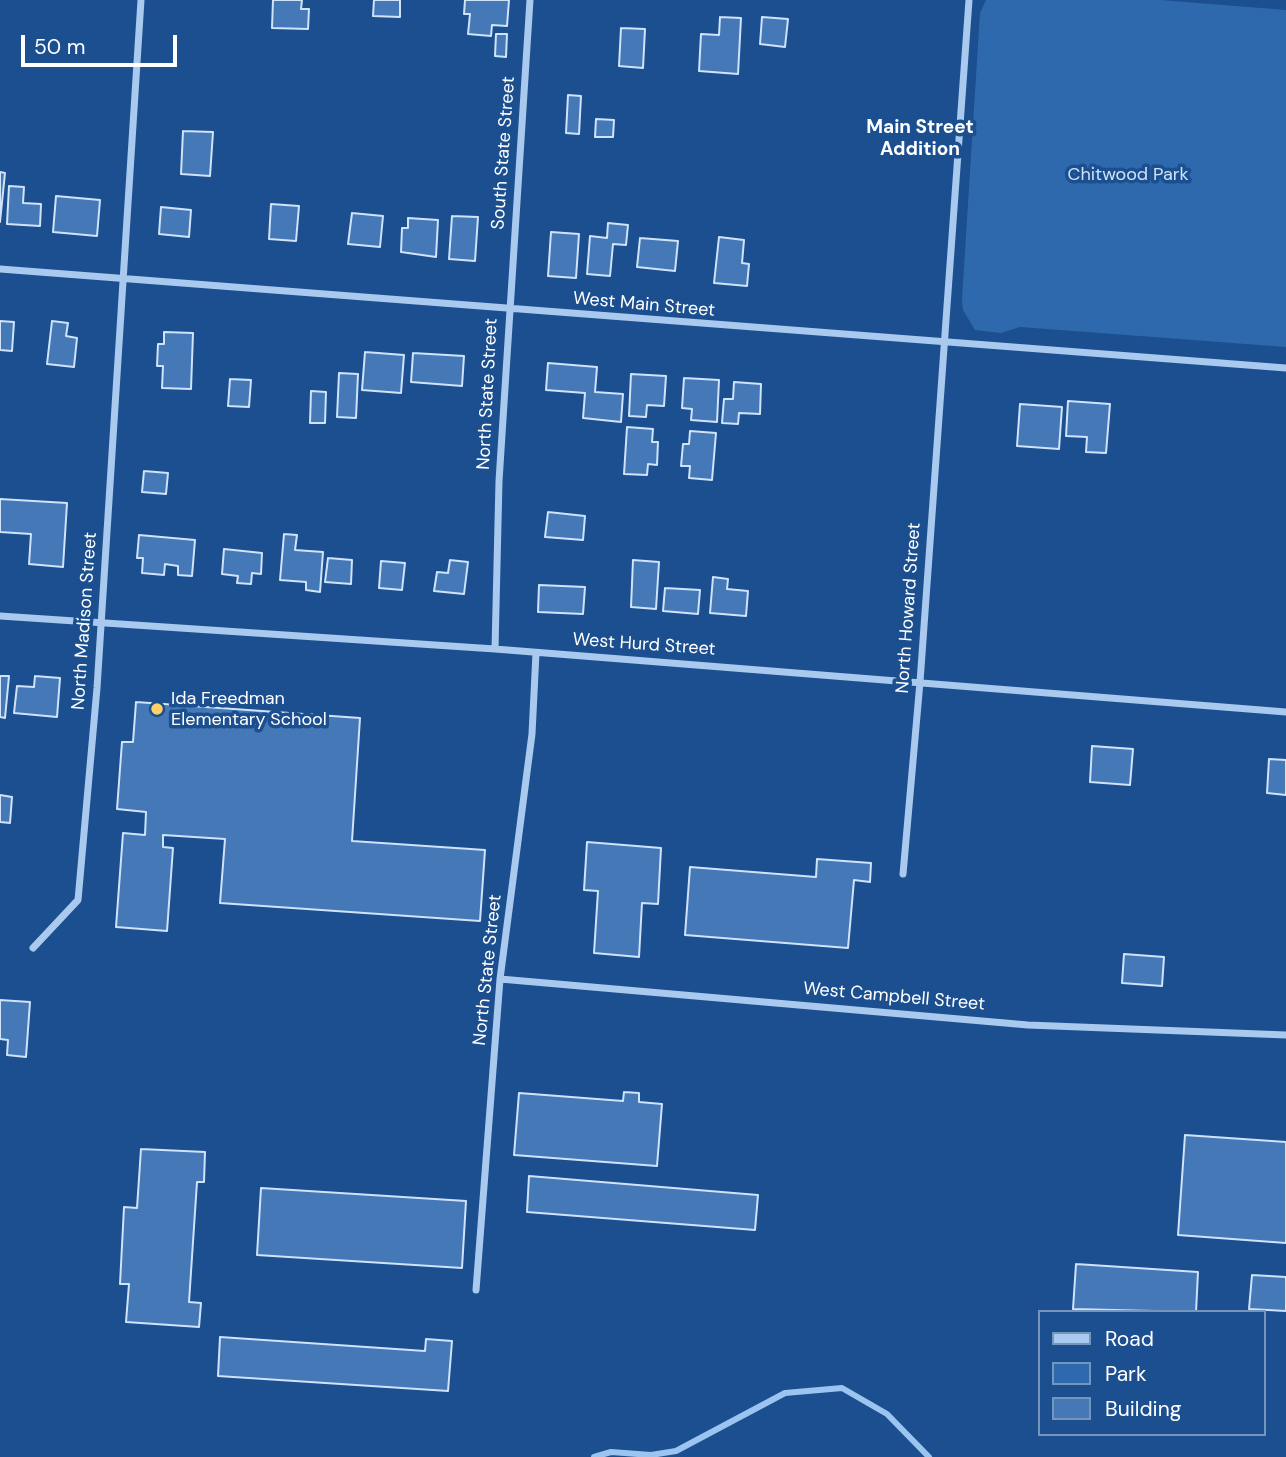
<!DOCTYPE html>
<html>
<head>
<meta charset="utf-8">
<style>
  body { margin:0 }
  #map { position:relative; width:1286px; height:1457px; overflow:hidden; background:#1b4f8f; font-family:"DM Sans",sans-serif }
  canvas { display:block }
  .legend { position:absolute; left:1038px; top:1310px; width:228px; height:126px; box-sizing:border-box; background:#1b4f8f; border:2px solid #7695bc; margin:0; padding:9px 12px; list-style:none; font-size:21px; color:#fff }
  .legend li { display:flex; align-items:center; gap:14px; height:35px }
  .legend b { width:35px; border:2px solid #7695bc }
  .scale { position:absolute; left:21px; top:35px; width:156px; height:32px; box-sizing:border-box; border:4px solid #fff; border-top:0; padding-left:9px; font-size:21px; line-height:24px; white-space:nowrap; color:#fff; -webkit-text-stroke:5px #1b4f8f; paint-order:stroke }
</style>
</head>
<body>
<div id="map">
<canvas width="1286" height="1457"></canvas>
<ul class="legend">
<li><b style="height:9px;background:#a9c9ee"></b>Road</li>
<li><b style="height:19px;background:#2e69ad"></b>Park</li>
<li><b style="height:19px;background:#4478b7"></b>Building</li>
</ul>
<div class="scale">50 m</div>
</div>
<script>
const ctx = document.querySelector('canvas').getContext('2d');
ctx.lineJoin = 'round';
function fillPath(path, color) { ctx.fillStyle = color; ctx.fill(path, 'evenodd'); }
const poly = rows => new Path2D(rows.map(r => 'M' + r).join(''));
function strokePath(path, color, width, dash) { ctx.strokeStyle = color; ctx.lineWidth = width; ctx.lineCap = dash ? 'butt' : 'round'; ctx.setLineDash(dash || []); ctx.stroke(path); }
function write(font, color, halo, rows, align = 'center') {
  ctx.font = font + ' "DM Sans",sans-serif'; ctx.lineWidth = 7; ctx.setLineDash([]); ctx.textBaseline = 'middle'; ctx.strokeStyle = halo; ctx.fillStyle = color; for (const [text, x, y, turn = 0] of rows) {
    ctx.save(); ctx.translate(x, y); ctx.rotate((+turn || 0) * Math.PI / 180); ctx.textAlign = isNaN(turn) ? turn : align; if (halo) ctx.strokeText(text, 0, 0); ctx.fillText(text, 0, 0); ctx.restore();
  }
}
fillPath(poly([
  [986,0,1160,0,1286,10,1286,347,1020,327,1001,333,975,330,963,310,962,299,980,13]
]), '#2e69ad');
strokePath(poly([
  [594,1457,611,1452,651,1455,676,1451,785,1393,842,1388,887,1414,929,1457]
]), '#9cc4f0', 6);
const building = poly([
  [273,0,302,0,301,9,309,9,308,29,272,28,273,0],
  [374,0,400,0,400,17,373,16,374,0],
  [465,0,509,0,507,26,492,25,491,36,468,34,470,14,464,14,465,0],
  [720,17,741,18,738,74,699,71,701,34,719,35,720,17],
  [762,17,788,19,785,47,760,44,762,17],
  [621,28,645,29,643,68,619,66,621,28],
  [496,34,507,34,506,57,495,56,496,34],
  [568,95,581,96,579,134,566,133,568,95],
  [596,119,614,120,613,137,595,137,596,119],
  [183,131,213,132,210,176,181,174,183,131],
  [0,172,5,173,0,222,0,172],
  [9,186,24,187,23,203,41,204,40,226,7,224,9,186],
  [56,196,100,200,97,236,53,232,56,196],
  [271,204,299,206,296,241,269,239,271,204],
  [161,207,191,210,189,237,159,234,161,207],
  [352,213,383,216,380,247,348,244,352,213],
  [452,216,478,217,475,261,449,259,452,216],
  [408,218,438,220,436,257,401,252,402,228,408,228,408,218],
  [608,223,628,225,626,245,613,244,610,276,587,274,590,236,607,238,608,223],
  [551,232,579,234,576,278,548,276,551,232],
  [719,237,744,240,742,263,749,264,747,286,714,283,719,237],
  [640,238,678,241,675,271,637,267,640,238],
  [0,321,14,322,12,351,0,350,0,321],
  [52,321,68,323,66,336,77,338,74,367,47,364,52,321],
  [164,332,193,333,191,389,162,388,163,366,157,366,158,344,164,344,164,332],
  [365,352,404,355,401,393,362,390,365,352],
  [413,353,464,356,462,386,411,382,413,353],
  [548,363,597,367,595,392,623,394,621,422,583,418,585,393,546,390,548,363],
  [339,373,358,374,356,418,337,417,339,373],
  [631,374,666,376,664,406,647,405,646,417,629,416,631,374],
  [684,378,719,380,717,422,691,420,692,409,682,408,684,378],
  [230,379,251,380,249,407,228,406,230,379],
  [734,382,761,384,760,414,739,413,738,424,722,423,724,399,733,399,734,382],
  [311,391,326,392,325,423,310,423,311,391],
  [1068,401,1110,404,1106,453,1086,452,1087,437,1066,436,1068,401],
  [1020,404,1062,407,1059,449,1017,446,1020,404],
  [627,427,653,429,652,442,658,442,657,465,648,464,647,475,624,474,627,427],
  [690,431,716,433,712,480,689,478,690,466,681,466,683,444,689,444,690,431],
  [144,471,168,473,166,494,142,492,144,471],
  [0,499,67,503,63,567,29,564,31,534,0,532,0,499],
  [548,512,585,516,583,540,545,537,548,512],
  [284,534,297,535,295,550,323,552,320,592,306,590,306,582,280,580,284,534],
  [139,535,195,540,192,576,178,575,178,566,165,564,164,575,142,573,143,558,137,558,139,535],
  [224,549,262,553,261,574,252,573,251,584,237,583,238,576,222,574,224,549],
  [328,558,352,560,351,584,325,582,328,558],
  [450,560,468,562,464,594,434,591,437,572,448,573,450,560],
  [633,560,659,562,656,609,631,607,633,560],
  [381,561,405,563,402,590,379,588,381,561],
  [713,577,728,579,727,589,748,591,746,616,710,613,713,577],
  [539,585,585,587,583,614,538,612,539,585],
  [665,588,700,590,698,614,663,611,665,588],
  [0,676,9,676,5,718,0,717,0,676],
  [35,676,60,678,57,717,14,713,17,686,34,687,35,676],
  [136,702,360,718,352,841,485,850,480,921,220,903,225,839,163,835,163,847,173,848,167,931,116,927,123,833,145,835,146,812,117,809,122,742,133,742,136,702],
  [1092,746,1133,749,1130,785,1090,782,1092,746],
  [1269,759,1286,760,1286,795,1267,793,1269,759],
  [0,795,12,797,10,823,0,822,0,795],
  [587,842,661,848,658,904,642,903,639,957,594,953,598,891,584,890,587,842],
  [817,859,871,863,870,882,854,880,848,948,685,935,690,867,816,877,817,859],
  [1124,954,1164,957,1162,986,1122,983,1124,954],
  [0,1000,30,1002,26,1057,7,1055,8,1040,0,1039,0,1000],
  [624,1092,639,1093,639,1102,662,1104,657,1166,514,1155,519,1093,623,1101,624,1092],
  [1185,1135,1286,1142,1286,1243,1178,1235,1185,1135],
  [141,1149,205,1152,204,1182,197,1182,189,1302,201,1303,199,1327,126,1322,129,1284,120,1284,124,1207,137,1208,141,1149],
  [529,1176,758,1195,755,1230,527,1212,529,1176],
  [261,1188,466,1201,462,1268,257,1255,261,1188],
  [1076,1264,1198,1272,1196,1312,1073,1309,1076,1264],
  [1252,1275,1286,1277,1286,1311,1249,1309,1252,1275],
  [220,1337,425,1351,426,1339,452,1341,448,1391,218,1376,220,1337]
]);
fillPath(building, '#4478b7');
strokePath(building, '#cfe3fa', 2);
strokePath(poly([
  [0,269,1286,368],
  [0,616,495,649,1286,712],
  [495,649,499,481,530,0],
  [903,874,920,682,969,0],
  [33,948,78,900,97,688,141,0],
  [500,979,1028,1025,1286,1035],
  [476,1290,500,979,532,734,536,653]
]), '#a9c9ee', 7);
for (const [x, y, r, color] of [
  [157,709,7,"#ffd166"]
]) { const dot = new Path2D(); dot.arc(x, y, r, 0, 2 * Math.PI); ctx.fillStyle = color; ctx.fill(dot); strokePath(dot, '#1b4f8f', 2.5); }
write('18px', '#fff', '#1b4f8f', [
  ["South State Street",504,153,-86],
  ["West Main Street",644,305,5],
  ["North State Street",488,394,-87],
  ["North Howard Street",909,608,-86],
  ["North Madison Street",85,621,-86],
  ["West Hurd Street",644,645,4],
  ["North State Street",488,970,-84],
  ["West Campbell Street",894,997,5]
]);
write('18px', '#cfe3fa', '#1b4f8f', [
  ["Chitwood Park",1128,175]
]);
write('18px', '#fff', '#1b4f8f', [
  ["Ida Freedman",171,699],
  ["Elementary School",171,720]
], 'left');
write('bold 19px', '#fff', '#1b4f8f', [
  ["Main Street",920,128],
  ["Addition",920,150]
]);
</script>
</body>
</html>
